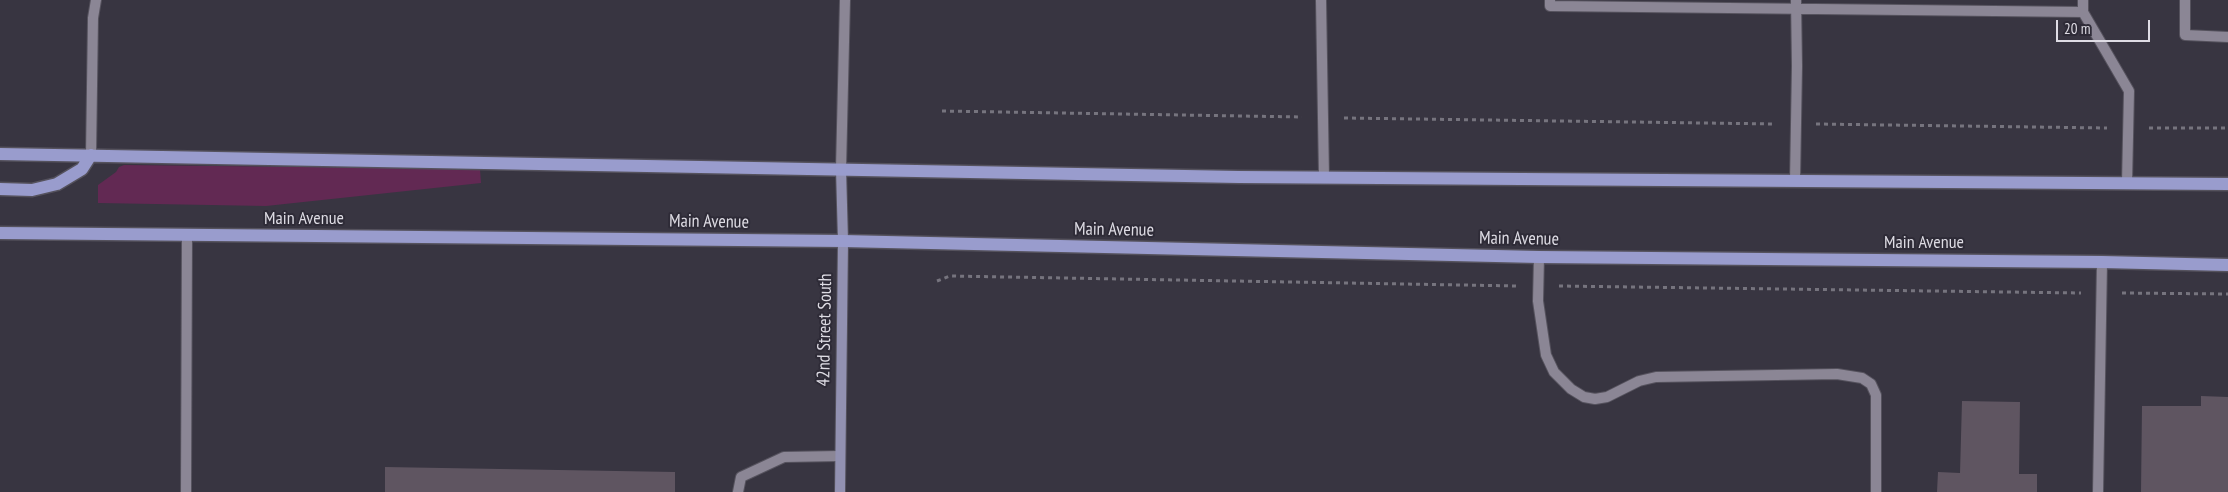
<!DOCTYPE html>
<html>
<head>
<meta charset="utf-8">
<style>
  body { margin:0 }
  #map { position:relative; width:2228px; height:492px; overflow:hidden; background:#383541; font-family:"PT Sans Narrow",sans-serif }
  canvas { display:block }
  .scale { position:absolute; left:2056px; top:20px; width:94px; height:22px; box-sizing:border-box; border:2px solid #dedce4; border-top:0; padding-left:6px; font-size:15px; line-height:18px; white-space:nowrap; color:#dedce4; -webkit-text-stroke:4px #2e2b37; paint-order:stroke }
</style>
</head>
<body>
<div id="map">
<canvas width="2228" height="492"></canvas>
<div class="scale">20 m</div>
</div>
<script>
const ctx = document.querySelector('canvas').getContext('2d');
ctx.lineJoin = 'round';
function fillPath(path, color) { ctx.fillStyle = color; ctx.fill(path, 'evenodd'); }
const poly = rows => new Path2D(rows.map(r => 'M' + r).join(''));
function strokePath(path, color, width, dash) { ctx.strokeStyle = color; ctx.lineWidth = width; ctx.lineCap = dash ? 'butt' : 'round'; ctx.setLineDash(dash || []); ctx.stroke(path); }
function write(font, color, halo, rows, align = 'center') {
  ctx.font = font + ' "PT Sans Narrow",sans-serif'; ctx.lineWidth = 4; ctx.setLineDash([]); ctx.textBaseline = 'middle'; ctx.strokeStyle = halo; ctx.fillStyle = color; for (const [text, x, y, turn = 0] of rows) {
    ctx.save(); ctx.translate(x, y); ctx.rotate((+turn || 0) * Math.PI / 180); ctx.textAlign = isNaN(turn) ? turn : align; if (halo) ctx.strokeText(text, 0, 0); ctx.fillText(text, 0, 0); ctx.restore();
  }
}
fillPath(poly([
  [124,165,480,169,481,183,266,206,98,203,98,185,116,172,119,167]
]), '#622953');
fillPath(poly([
  [2201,396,2228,397,2228,492,2141,492,2142,406,2201,406],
  [1962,401,2020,402,2019,474,2037,474,2037,492,1937,492,1938,472,1960,473],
  [385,467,675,472,675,492,385,492]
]), '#5f5561');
const service = poly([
  [1321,0,1324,177],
  [1550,0,1550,6,2083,12,2129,91,2127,183],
  [2083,0,2083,12],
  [2185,0,2185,35,2228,37],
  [91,155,93,18,96,0],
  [841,169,845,0],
  [1795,181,1797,66,1796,0],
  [1539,257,1538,301,1546,355,1554,372,1571,389,1584,397,1595,399,1607,397,1639,381,1656,377,1837,374,1862,378,1871,384,1876,395,1876,492],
  [186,492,187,235],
  [738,492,741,477,784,457,840,456],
  [2098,492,2102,262]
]);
const secondary = poly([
  [840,492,843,241,841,169]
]);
const primary = poly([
  [0,154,1239,177,2228,184],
  [0,189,32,190,57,184,82,169,91,155],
  [0,233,843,241,1539,257,2102,262,2228,265]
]);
strokePath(service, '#55525d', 12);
strokePath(secondary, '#55525d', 12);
strokePath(primary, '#55525d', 15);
strokePath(poly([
  [942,111,1302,117],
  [1344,118,1775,124],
  [1816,124,2107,128],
  [2149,128,2228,128],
  [937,281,950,276,1518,286],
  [1559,286,2081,293],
  [2122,293,2228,294]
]), '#76747e', 3, [4, 4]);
strokePath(service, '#8b8695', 10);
strokePath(secondary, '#9291b1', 10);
strokePath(primary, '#999ccd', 12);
write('18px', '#dedce4', '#2e2b37', [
  ["Main Avenue",304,219],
  ["Main Avenue",709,222,1],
  ["Main Avenue",1114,230,1],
  ["Main Avenue",1519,239,1],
  ["Main Avenue",1924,243],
  ["42nd Street South",825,330,-89]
]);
</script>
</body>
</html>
